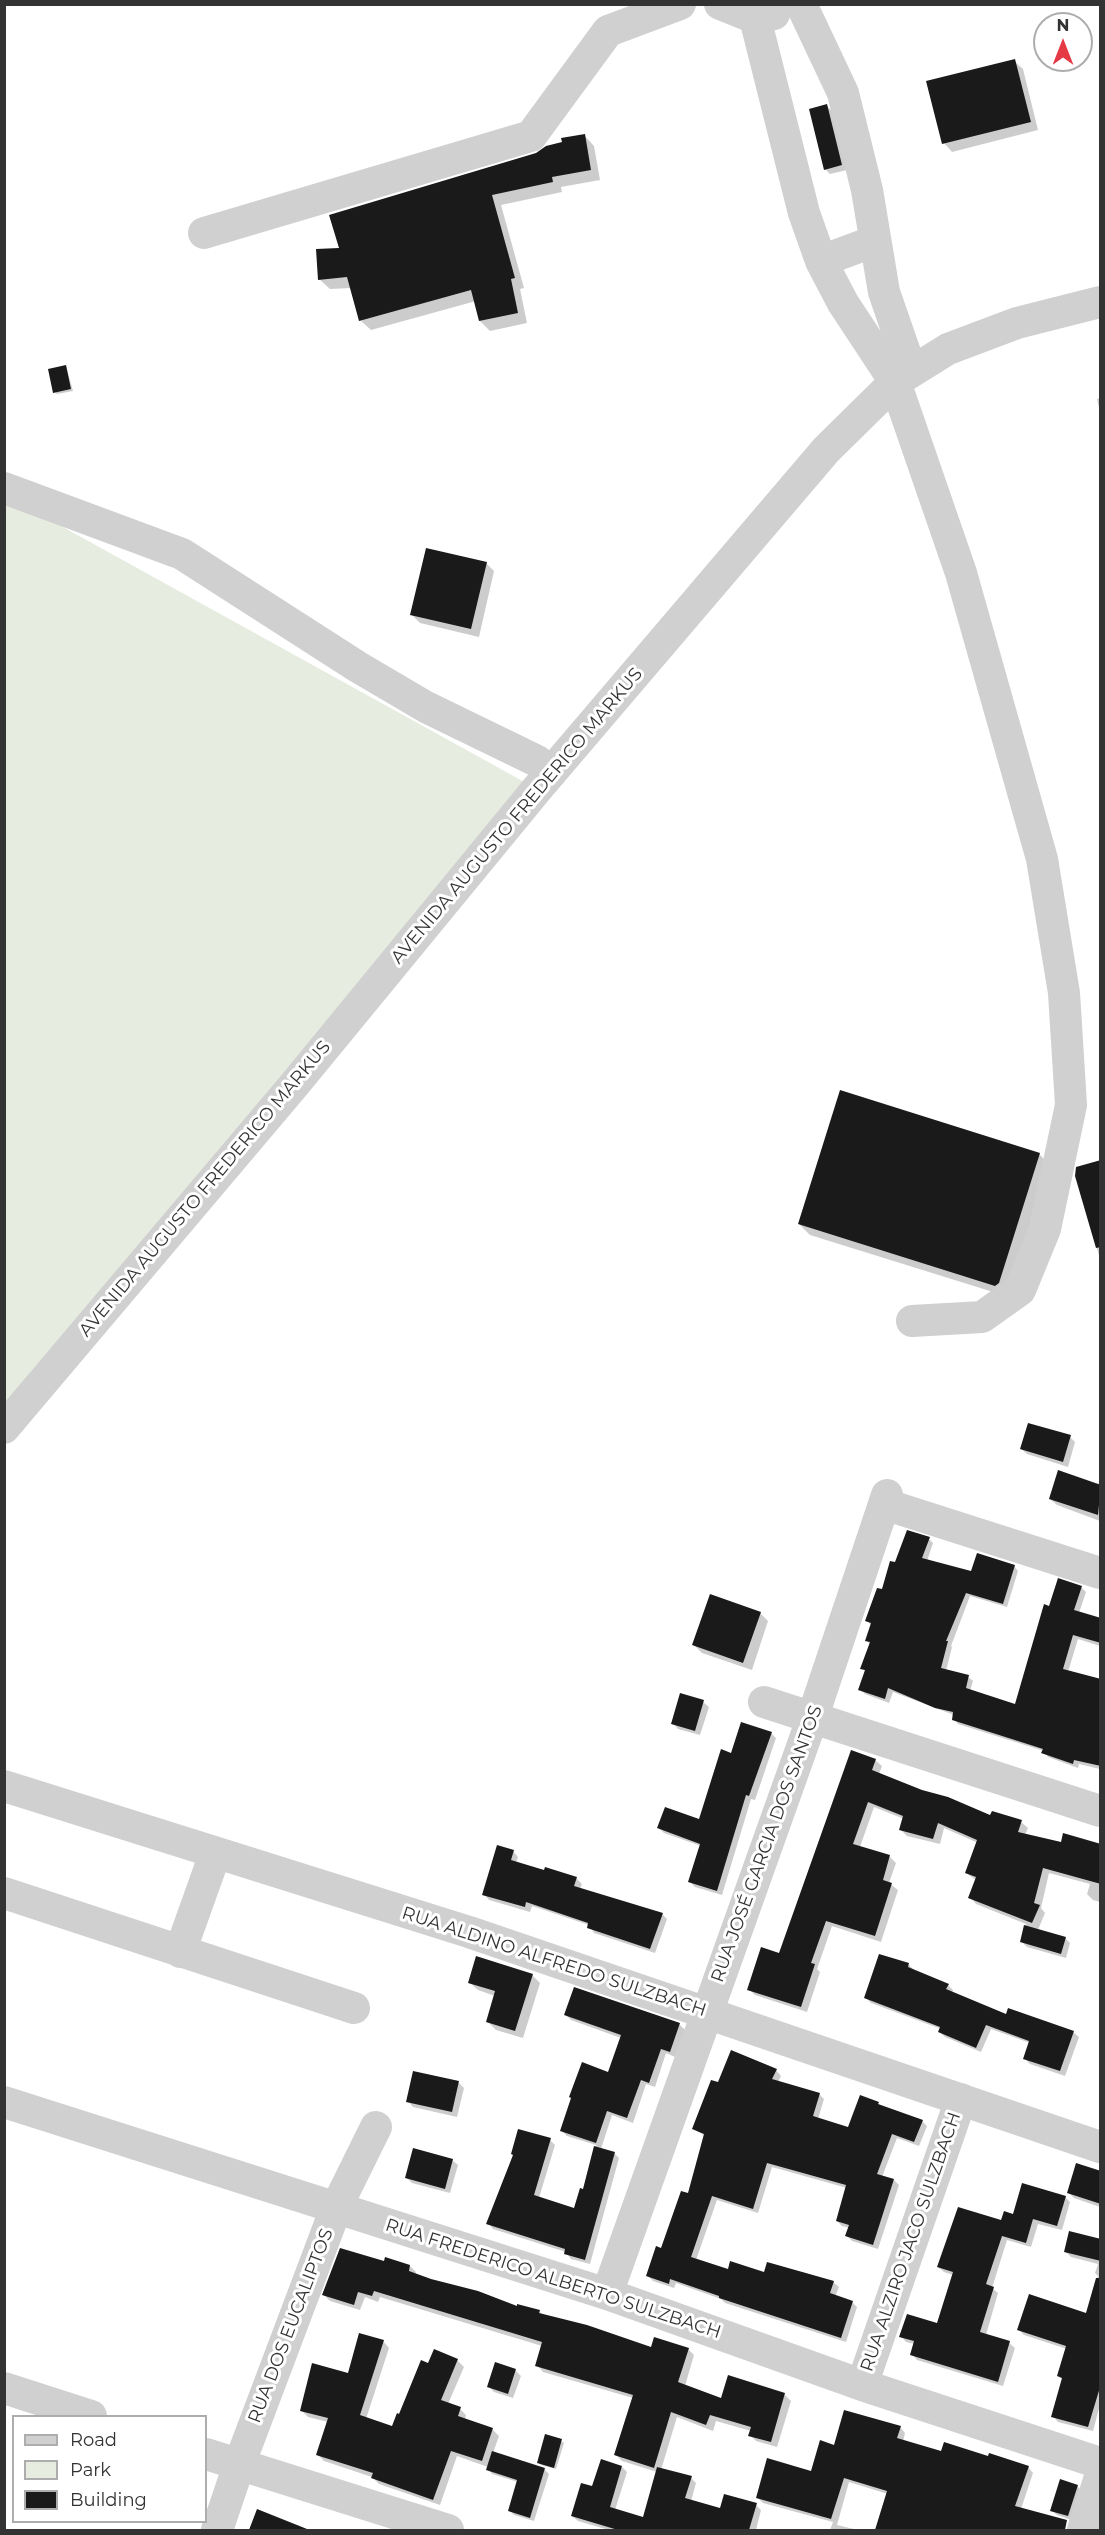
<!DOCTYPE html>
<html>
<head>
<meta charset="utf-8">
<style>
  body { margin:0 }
  #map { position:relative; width:1105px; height:2535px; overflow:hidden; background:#fff; font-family:Montserrat,sans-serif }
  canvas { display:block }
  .frame { position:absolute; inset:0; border:6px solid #333; pointer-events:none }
  .legend { position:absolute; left:12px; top:2415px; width:195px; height:108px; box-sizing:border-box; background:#fff; border:2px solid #adadad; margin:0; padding:8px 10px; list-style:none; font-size:18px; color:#333 }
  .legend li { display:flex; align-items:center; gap:12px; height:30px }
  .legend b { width:30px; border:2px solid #adadad }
  .north { position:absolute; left:1033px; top:12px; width:60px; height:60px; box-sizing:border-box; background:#fff; border:2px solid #adadad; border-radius:50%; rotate:0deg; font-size:16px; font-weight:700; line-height:24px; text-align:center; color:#333 }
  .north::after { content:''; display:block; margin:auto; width:21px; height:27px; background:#e63946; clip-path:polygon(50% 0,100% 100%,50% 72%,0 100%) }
</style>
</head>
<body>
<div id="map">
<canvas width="1105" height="2535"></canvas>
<div class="frame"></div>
<ul class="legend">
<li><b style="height:8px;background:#d0d0d0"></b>Road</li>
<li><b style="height:16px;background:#e6ecdf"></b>Park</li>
<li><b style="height:16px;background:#1a1a1a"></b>Building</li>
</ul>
<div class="north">N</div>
</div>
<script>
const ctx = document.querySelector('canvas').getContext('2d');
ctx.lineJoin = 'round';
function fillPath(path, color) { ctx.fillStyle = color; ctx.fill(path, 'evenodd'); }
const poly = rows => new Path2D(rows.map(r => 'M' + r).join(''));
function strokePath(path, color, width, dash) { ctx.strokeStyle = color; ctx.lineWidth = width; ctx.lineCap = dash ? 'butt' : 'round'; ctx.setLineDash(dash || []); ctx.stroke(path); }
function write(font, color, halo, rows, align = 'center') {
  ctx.font = font + ' Montserrat,sans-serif'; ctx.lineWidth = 6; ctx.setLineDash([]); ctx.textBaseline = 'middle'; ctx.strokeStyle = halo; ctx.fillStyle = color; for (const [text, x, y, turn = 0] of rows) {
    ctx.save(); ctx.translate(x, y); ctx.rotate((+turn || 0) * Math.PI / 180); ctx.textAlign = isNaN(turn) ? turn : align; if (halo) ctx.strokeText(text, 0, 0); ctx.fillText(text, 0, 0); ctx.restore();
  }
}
fillPath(poly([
  [5,495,537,789,5,1428]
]), '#e6ecdf');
fillPath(poly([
  [1014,61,1023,69,1038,130,952,152,944,143],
  [827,106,832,111,847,170,830,174,825,169],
  [584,135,594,146,600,180,561,187,562,192,501,205,524,288,520,289,527,323,490,331,480,321,476,301,371,330,360,320,351,288,330,289,319,279,341,249,537,155],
  [66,366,73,391,57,394,55,392],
  [1100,398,1100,412,1097,399],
  [486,563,494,571,479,637,420,623,412,615],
  [1039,1154,1050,1165,1006,1296,810,1235,799,1224],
  [1100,1161,1100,1259,1076,1176],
  [1070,1437,1075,1442,1068,1467,1027,1454,1021,1449],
  [1098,1483,1100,1484,1100,1521,1057,1505,1050,1499,1097,1486],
  [929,1539,933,1543,927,1561,971,1573,1014,1566,1018,1571,1007,1607,970,1596,951,1646,952,1647,946,1671,968,1677,973,1681,970,1691,1016,1705,1050,1608,1081,1587,1086,1592,1079,1613,1100,1619,1100,1646,1078,1639,1068,1672,1100,1680,1100,1769,1079,1764,1078,1768,1048,1757,1044,1751,958,1724,954,1719,954,1715,893,1692,889,1703,865,1694,860,1689,866,1672,862,1668,870,1644,867,1641,872,1626,867,1621,896,1564],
  [760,1613,768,1621,752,1670,702,1653,694,1645],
  [703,1702,709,1707,700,1735,678,1729,673,1723],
  [771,1733,776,1738,755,1800,751,1799,722,1895,695,1887,690,1882,701,1846,664,1833,659,1828,700,1821,732,1755],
  [875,1760,882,1766,879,1774,991,1817,1021,1822,1028,1828,1025,1835,1100,1850,1100,1902,1093,1900,1087,1894,1090,1884,1049,1873,1041,1908,1045,1913,1038,1930,1065,1938,1070,1943,1066,1958,1027,1947,1021,1941,1026,1924,976,1904,970,1897,976,1880,966,1873,978,1843,944,1828,940,1844,907,1836,901,1830,904,1819,874,1807,860,1847,889,1856,896,1863,889,1883,898,1890,881,1942,832,1926,817,1969,820,1972,807,2012,755,1995,749,1989,780,1955],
  [513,1851,518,1857,516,1863,576,1878,582,1884,580,1889,662,1914,667,1919,655,1953,594,1933,589,1925,532,1906,530,1912,489,1900,484,1894],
  [880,1956,909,1965,914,1970,948,1985,953,1990,952,1993,1006,2016,1073,2032,1079,2037,1065,2076,1030,2064,1025,2059,1030,2043,991,2029,981,2052,945,2037,940,2032,941,2029,871,2003,866,1998],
  [532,1975,540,1983,523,2038,496,2030,487,2021,495,1996,478,1990,469,1982],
  [566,2015,679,2024,685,2030,675,2057,666,2053,655,2087,646,2084,633,2123,612,2115,601,2149,614,2153,619,2158,590,2264,571,2259,566,2252,493,2229,488,2223,550,2140,555,2145,539,2198,575,2210,584,2191,596,2145,567,2136,562,2131,609,2074,621,2038,571,2020],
  [776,2070,781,2076,778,2082,819,2094,824,2099,818,2119,849,2128,878,2103,881,2107,922,2121,927,2126,919,2146,897,2138,882,2177,894,2180,899,2185,878,2249,852,2241,847,2236,850,2228,842,2226,837,2221,847,2188,772,2167,758,2213,717,2200,696,2260,729,2271,802,2275,802,2272,833,2282,839,2287,835,2297,852,2302,857,2307,846,2342,725,2303,721,2299,676,2283,674,2288,653,2281,648,2276,689,2195,705,2136,694,2129,719,2084],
  [459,2083,464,2088,457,2117,413,2107,408,2101],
  [452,2160,458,2165,450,2193,412,2183,406,2177],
  [1100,2173,1100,2207,1074,2198,1069,2193],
  [1065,2197,1070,2202,1062,2230,1038,2224,1031,2247,1007,2240,992,2288,998,2293,986,2335,1009,2343,1015,2348,1003,2386,917,2360,912,2354,915,2344,906,2342,901,2336,938,2325,953,2275,944,2272,938,2267,1002,2222],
  [1100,2240,1100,2405,1093,2431,1058,2422,1053,2416,1063,2380,1059,2376,1067,2349,1024,2335,1019,2330,1086,2314,1098,2276,1095,2273,1098,2264,1071,2257,1066,2252],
  [385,2263,410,2266,416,2272,415,2275,518,2308,539,2311,544,2316,652,2349,688,2349,694,2355,685,2386,722,2400,729,2377,785,2395,791,2401,777,2447,756,2441,750,2435,751,2431,716,2421,713,2431,677,2417,661,2470,691,2478,696,2483,691,2501,721,2510,756,2505,761,2510,756,2530,609,2530,578,2521,572,2516,593,2488,622,2467,627,2472,615,2510,644,2519,657,2472,622,2461,616,2455,633,2398,543,2372,537,2365,542,2346,380,2297,378,2302,365,2297,360,2310,330,2301,324,2295],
  [383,2341,389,2348,366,2419,393,2428,429,2365,457,2360,464,2367,448,2404,460,2409,466,2415,465,2420,493,2430,499,2436,493,2453,544,2469,549,2474,534,2521,514,2515,510,2511,518,2482,492,2474,488,2469,488,2467,457,2456,440,2505,379,2484,372,2477,324,2461,318,2455,328,2422,308,2417,301,2410,349,2375],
  [496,2364,516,2371,521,2376,513,2398,494,2392,489,2387],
  [900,2427,905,2433,903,2442,942,2453,989,2458,1028,2467,1033,2473,1021,2509,1063,2525,1062,2530,876,2530,888,2494,849,2482,837,2525,858,2530,830,2530,833,2522,763,2503,757,2497,812,2473,835,2446],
  [561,2441,564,2443,556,2469,541,2465,538,2462],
  [1061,2481,1078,2487,1083,2492,1074,2521,1057,2515,1052,2510]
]), '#0003');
fillPath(poly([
  [1015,59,1031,122,942,144,926,81],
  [827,104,842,165,824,170,809,109],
  [585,134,591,170,552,177,553,182,492,195,515,278,511,279,518,313,479,321,471,290,359,321,347,277,318,280,316,249,339,248,329,215,536,153,546,146,562,142,561,138],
  [66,365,71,389,53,393,48,369],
  [426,548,487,562,471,629,410,615],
  [840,1090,1040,1153,999,1283,995,1286,798,1224],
  [1101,1160,1101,1247,1096,1248,1075,1176,1076,1167],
  [1028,1423,1071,1435,1063,1462,1020,1449],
  [1058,1470,1101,1485,1098,1515,1049,1499],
  [907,1530,930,1537,922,1558,971,1571,977,1553,1015,1565,1003,1604,966,1593,946,1641,948,1641,941,1668,969,1675,966,1688,1015,1704,1044,1604,1049,1606,1058,1578,1082,1586,1074,1610,1101,1618,1101,1643,1073,1635,1063,1669,1101,1679,1101,1766,1074,1760,1073,1764,1041,1753,1043,1749,952,1720,953,1712,935,1708,888,1688,885,1699,858,1690,865,1670,860,1669,870,1642,865,1641,871,1623,865,1621,877,1588,882,1589,890,1561,895,1562],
  [710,1594,761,1612,743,1663,692,1645],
  [680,1693,704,1700,695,1731,671,1724],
  [741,1722,772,1732,749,1796,746,1795,717,1891,688,1882,700,1844,657,1828,665,1807,699,1819,721,1749,731,1753],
  [851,1750,876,1759,872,1770,922,1790,948,1797,990,1815,992,1811,1022,1820,1018,1832,1061,1842,1063,1833,1101,1844,1101,1884,1043,1868,1034,1903,1040,1905,1032,1923,968,1898,976,1877,965,1873,977,1840,938,1823,933,1839,899,1830,903,1816,868,1802,853,1844,890,1855,883,1880,892,1883,875,1936,826,1921,811,1963,815,1964,801,2007,747,1990,761,1947,779,1953],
  [497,1845,514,1850,511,1860,544,1870,545,1867,577,1877,574,1886,663,1913,650,1949,587,1928,588,1923,526,1902,525,1907,482,1895],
  [1024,1925,1066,1937,1061,1954,1020,1942],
  [879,1954,909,1963,908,1967,949,1984,946,1989,1006,2014,1008,2008,1074,2031,1060,2071,1023,2059,1029,2041,986,2025,976,2048,938,2032,940,2027,864,1998],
  [476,1956,533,1974,515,2031,486,2022,495,1991,468,1983],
  [574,1987,680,2023,670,2052,661,2049,649,2083,641,2080,627,2118,607,2111,596,2143,560,2131,571,2098,569,2097,582,2062,608,2072,621,2035,564,2015],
  [731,2050,777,2069,772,2079,820,2093,813,2116,848,2127,860,2095,879,2102,878,2104,923,2120,914,2142,892,2134,877,2174,894,2179,873,2245,845,2236,849,2225,836,2221,846,2185,767,2163,753,2209,712,2196,691,2257,728,2269,730,2261,764,2272,767,2262,834,2281,830,2293,853,2301,841,2338,719,2298,719,2296,670,2279,669,2284,646,2276,656,2246,661,2248,681,2191,688,2193,704,2134,692,2129,711,2080,718,2082],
  [413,2071,459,2081,452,2112,406,2102],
  [518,2129,551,2138,534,2195,574,2208,580,2188,583,2189,594,2146,615,2152,585,2260,564,2254,565,2249,486,2224,513,2155,511,2154],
  [413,2148,453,2159,445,2189,405,2178],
  [1076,2163,1101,2171,1101,2204,1067,2193],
  [1022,2183,1066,2196,1057,2226,1033,2219,1026,2243,1002,2236,986,2284,994,2287,980,2332,1010,2341,998,2382,910,2355,914,2341,899,2337,907,2314,937,2323,953,2272,937,2267,958,2207,1001,2220,1004,2211,1013,2214],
  [1069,2231,1101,2239,1101,2261,1064,2252],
  [340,2248,384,2261,385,2257,410,2265,409,2271,431,2279,478,2291,517,2306,517,2304,540,2310,539,2313,587,2325,651,2347,654,2337,689,2348,678,2382,721,2398,728,2375,785,2393,771,2442,748,2436,751,2427,710,2415,706,2425,671,2412,654,2468,614,2455,633,2395,535,2366,542,2342,374,2291,372,2296,358,2292,354,2305,322,2295],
  [1096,2278,1101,2278,1101,2384,1088,2427,1051,2417,1062,2378,1057,2376,1066,2346,1017,2330,1029,2294,1086,2313],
  [359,2333,384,2340,360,2415,392,2426,397,2413,399,2414,421,2360,428,2363,434,2349,458,2359,441,2400,461,2407,458,2416,493,2428,482,2461,451,2451,433,2500,371,2478,373,2473,316,2455,328,2418,300,2411,312,2363,348,2373],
  [495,2362,516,2369,508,2394,487,2387],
  [844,2410,901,2426,897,2438,941,2451,944,2442,988,2456,989,2453,1029,2466,1015,2506,1067,2520,1065,2530,875,2530,887,2491,844,2478,831,2519,756,2498,767,2458,811,2471,820,2440,834,2445],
  [545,2434,562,2439,554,2468,537,2463],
  [492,2451,545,2468,530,2518,508,2511,517,2480,486,2470],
  [601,2459,622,2466,610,2507,643,2517,657,2467,692,2476,685,2498,720,2508,724,2494,757,2503,749,2530,618,2530,571,2516,581,2483,592,2486],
  [1060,2479,1078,2485,1068,2516,1050,2511],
  [257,2509,307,2529,307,2530,249,2530]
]), '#1a1a1a');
strokePath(poly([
  [720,4,755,18,774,14],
  [763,4,755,18,804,213,821,261,843,303,895,382,961,573,1042,859,1064,993,1071,1105,1045,1229,1020,1290,982,1317,912,1321],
  [801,4,843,93,867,190,884,292,911,370],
  [204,233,531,136,608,31,680,4],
  [821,261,875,241],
  [4,488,182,554,358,667,426,707,537,761,551,773],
  [4,1428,294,1085,537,789,826,450,895,382,948,349,1017,323,1100,302],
  [884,1504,1100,1573],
  [764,1702,1100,1811],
  [4,1786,469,1932,1100,2147],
  [4,1893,354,2008],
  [180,1952,215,1854],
  [4,2102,607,2294,862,2385,1100,2463],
  [607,2294,812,1719,887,1495],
  [862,2385,961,2099],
  [4,2388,91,2416],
  [206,2454,448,2530],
  [217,2530,239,2465,336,2208,376,2127],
  [1083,2530,1100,2477]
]), '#d0d0d0', 32);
write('18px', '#333', '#fff', [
  ["AVENIDA AUGUSTO FREDERICO MARKUS",517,816,-50],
  ["AVENIDA AUGUSTO FREDERICO MARKUS",205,1189,-50],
  ["RUA JOSÉ GARCIA DOS SANTOS",767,1844,-70],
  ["RUA ALDINO ALFREDO SULZBACH",554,1962,18],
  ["RUA ALZIRO JACO SULZBACH",911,2242,-71],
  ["RUA FREDERICO ALBERTO SULZBACH",553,2279,18],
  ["RUA DOS EUCALIPTOS",291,2326,-69]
]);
</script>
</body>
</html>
